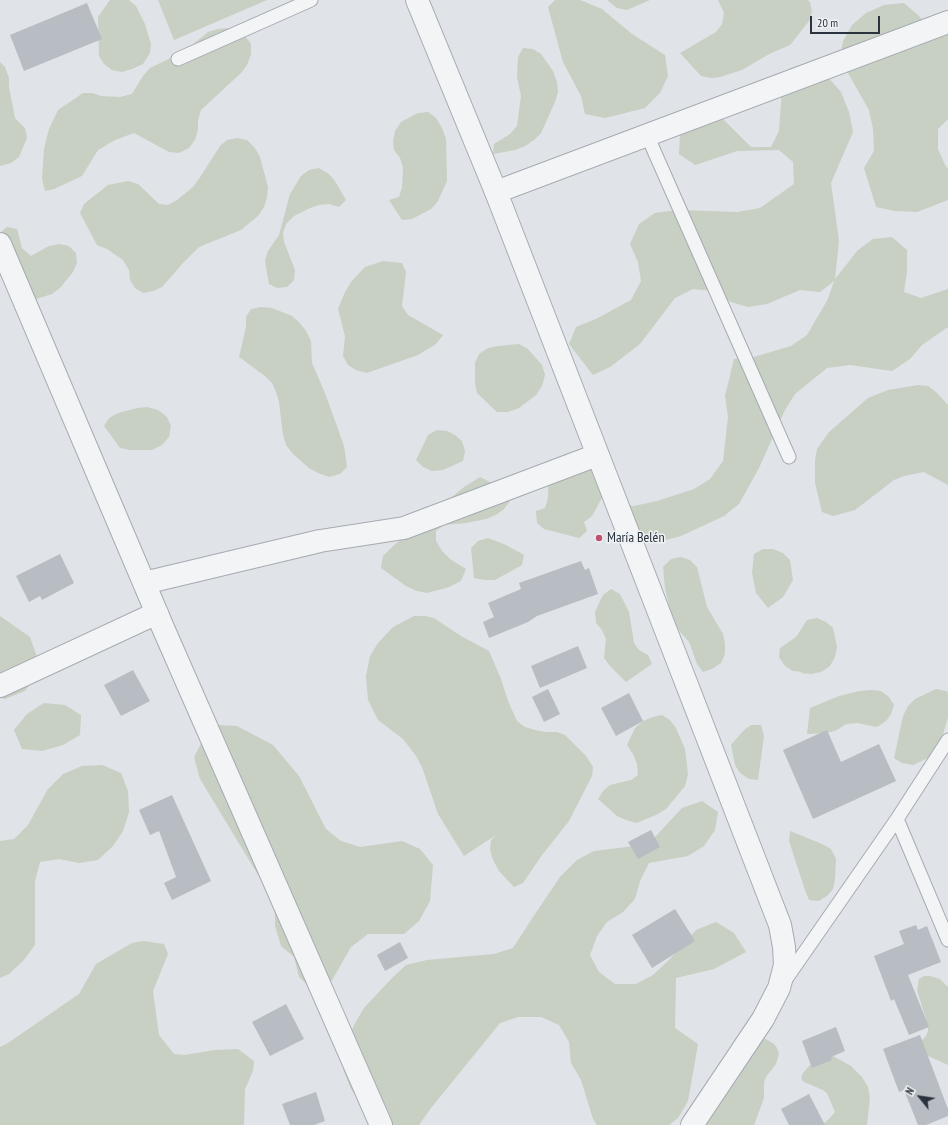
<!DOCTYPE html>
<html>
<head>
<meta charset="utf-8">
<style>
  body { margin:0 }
  #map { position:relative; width:948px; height:1125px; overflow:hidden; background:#e0e3e7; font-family:"PT Sans Narrow",sans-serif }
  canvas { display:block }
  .north { position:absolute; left:900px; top:1077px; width:40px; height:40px; -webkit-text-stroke:3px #eff2f5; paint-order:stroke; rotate:300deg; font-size:11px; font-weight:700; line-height:16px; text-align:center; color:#2a333d }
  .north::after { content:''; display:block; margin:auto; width:14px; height:18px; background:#2a333d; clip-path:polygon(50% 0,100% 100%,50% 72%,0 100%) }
  .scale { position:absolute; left:810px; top:16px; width:70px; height:18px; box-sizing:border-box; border:2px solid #2a333d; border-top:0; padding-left:5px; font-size:12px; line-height:14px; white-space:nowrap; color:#2a333d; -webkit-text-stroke:3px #eff2f5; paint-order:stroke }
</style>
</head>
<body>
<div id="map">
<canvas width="948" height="1125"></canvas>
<div class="north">N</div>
<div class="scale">20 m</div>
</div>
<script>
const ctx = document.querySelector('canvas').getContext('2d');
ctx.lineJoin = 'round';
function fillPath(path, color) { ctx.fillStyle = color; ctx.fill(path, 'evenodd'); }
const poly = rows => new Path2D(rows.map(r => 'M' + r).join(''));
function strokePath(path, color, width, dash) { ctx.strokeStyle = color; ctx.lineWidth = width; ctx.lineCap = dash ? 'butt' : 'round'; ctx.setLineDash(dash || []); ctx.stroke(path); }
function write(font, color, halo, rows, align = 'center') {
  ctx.font = font + ' "PT Sans Narrow",sans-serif'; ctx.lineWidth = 3; ctx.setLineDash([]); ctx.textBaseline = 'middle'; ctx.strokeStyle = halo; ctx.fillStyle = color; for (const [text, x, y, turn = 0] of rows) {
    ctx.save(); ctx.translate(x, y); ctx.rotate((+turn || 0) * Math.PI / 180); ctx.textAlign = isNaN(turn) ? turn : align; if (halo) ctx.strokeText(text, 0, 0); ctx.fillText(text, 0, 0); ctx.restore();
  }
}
fillPath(poly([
  [110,0,129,0,136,6,145,24,151,44,150,53,143,64,132,69,122,72,112,70,104,64,99,56,98,17],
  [158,0,267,0,174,40],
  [555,0,580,0,602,9,632,34,665,55,668,76,660,93,645,108,605,118,585,114,581,96,563,62,548,7],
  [607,0,650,0,627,10,617,8],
  [718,0,808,0,810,2,812,12,809,21,790,45,769,54,742,70,720,77,711,78,701,76,680,53,716,32,722,24,724,13],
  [904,3,920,17,931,33,948,34,948,119,938,129,938,149,946,167,948,168,948,200,917,212,895,211,876,207,864,168,874,151,873,129,869,110,840,59,843,41,852,25,866,13,884,5],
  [228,28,245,36,251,44,251,54,247,65,241,73,201,110,198,120,198,130,195,140,189,148,179,153,169,152,134,133,115,140,98,150,82,176,54,189,45,191,42,179,44,149,49,129,58,110,83,93,92,93,101,96,120,97,132,94,143,76,150,68,185,51,208,32,218,29],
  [523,48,533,49,541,54,553,71,557,82,558,92,555,102,541,133,534,140,525,146,515,150,493,154,494,144,510,134,517,126,521,96,517,77,518,57],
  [0,62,5,67,9,78,9,87,15,118,25,128,27,138,19,157,11,163,0,166],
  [810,63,826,75,841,92,849,112,853,132,831,183,839,241,835,279,858,250,873,239,892,237,907,250,907,272,904,292,921,298,948,289,948,327,922,345,910,359,892,371,850,365,827,368,795,394,785,410,759,468,739,504,724,516,681,536,662,541,626,527,614,503,634,506,657,501,694,489,710,479,723,461,728,417,725,396,734,359,754,357,791,346,807,335,828,299,834,281,820,292,800,290,767,304,748,307,731,302,713,291,693,289,675,298,640,344,610,367,593,375,569,344,576,327,596,319,631,300,641,281,638,262,630,244,639,224,655,213,678,210,737,212,760,208,794,184,793,162,779,150,737,151,695,165,679,154,680,134,707,103,751,147,771,147,779,131,782,88,790,68],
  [428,112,436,118,442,128,446,139,447,181,438,201,431,209,412,219,402,220,389,200,399,197,402,188,403,168,400,158,394,150,393,141,395,131,401,122,418,113],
  [237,138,247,140,255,148,260,157,268,187,267,197,264,207,258,216,241,230,199,247,183,263,162,287,153,291,143,293,135,288,130,280,129,270,123,260,107,249,97,245,80,213,84,204,108,185,128,181,138,184,159,204,168,205,177,200,193,187,199,179,220,146,227,140],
  [319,168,329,174,335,181,346,200,339,207,329,204,319,205,310,208,294,216,286,224,283,233,284,242,295,270,294,280,287,287,277,288,269,284,265,261,268,251,279,235,290,194,301,176,309,170],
  [7,227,17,229,22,248,31,256,49,246,59,244,69,246,76,253,77,263,73,272,60,288,52,294,33,300,0,262,0,233],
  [383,261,402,263,406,272,402,306,408,315,443,335,436,344,418,355,367,373,356,370,348,365,343,356,345,336,338,309,345,292,351,282,365,267],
  [261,307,272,308,292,316,299,322,306,331,311,341,312,363,325,393,344,446,347,467,340,474,329,477,318,473,309,468,293,454,286,445,283,435,279,402,276,392,272,383,265,376,239,357,246,327,246,317,251,309],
  [519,344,528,349,542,365,545,375,542,386,536,395,519,408,508,412,497,412,477,393,475,383,475,363,479,354,488,348,498,346],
  [918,385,928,386,936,392,948,405,948,485,924,472,904,476,894,480,855,510,833,516,822,512,815,483,815,460,817,449,829,432,868,398,888,390],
  [147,407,158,410,167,417,171,426,169,437,162,445,152,450,130,450,120,448,104,426,109,418,118,413,137,408],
  [437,430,447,431,455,435,462,441,465,451,463,461,443,470,432,471,423,467,416,460,428,435],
  [574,451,584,451,593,456,603,496,592,516,584,522,587,531,579,538,544,529,537,523,536,511,545,508,548,498,549,467,555,458],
  [480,477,498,486,506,492,510,501,504,509,496,515,486,519,466,523,444,525,436,531,436,541,442,551,450,559,466,569,461,581,449,587,427,593,417,591,406,586,381,568,383,556,393,546,464,487],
  [488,538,506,545,524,555,522,565,495,580,485,580,474,578,471,548,478,541],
  [763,549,773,549,783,553,790,560,793,580,783,597,768,608,756,593,752,573,754,554],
  [681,557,690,560,697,567,707,607,723,634,725,643,725,654,721,663,712,669,703,672,697,664,689,642,676,627,672,618,665,588,663,567,671,559],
  [611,589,620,594,629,612,634,643,639,650,648,655,652,664,626,682,610,666,604,658,606,639,602,630,596,623,595,612,599,603,603,595],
  [0,616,30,637,37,657,36,676,25,691,5,699,0,698],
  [414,616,425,616,434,618,461,636,489,651,501,679,508,701,517,721,525,727,535,730,545,732,557,732,565,735,586,756,593,767,592,776,569,821,542,855,523,883,514,887,499,871,493,860,490,850,491,840,496,835,464,856,438,814,422,767,416,756,403,739,378,720,368,700,366,676,370,656,378,643,393,627],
  [817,618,826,622,833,628,837,647,835,657,830,666,821,672,811,674,800,673,803,672,793,671,785,666,779,657,780,648,796,637,807,620],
  [936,689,946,691,948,693,948,717,942,738,932,756,913,765,902,763,894,758,903,716,908,706,915,699],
  [870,690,881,691,889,697,894,705,891,714,886,721,877,727,857,723,846,724,837,730,827,733,807,734,810,708,839,696,860,691],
  [44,703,65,705,81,715,80,735,63,745,42,751,22,749,14,730,27,714],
  [662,715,670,720,676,728,685,749,688,774,685,786,666,809,656,815,636,823,626,820,617,816,598,799,603,791,610,785,631,780,638,775,637,764,633,754,627,745,635,728,643,721,653,717],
  [218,725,237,726,273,745,299,776,326,829,341,841,360,847,402,841,420,849,433,865,430,901,419,921,404,934,368,934,351,947,331,982,313,990,299,977,294,957,281,946,275,926,275,906,266,888,200,779,194,757,203,740],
  [751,725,761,725,764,736,758,780,749,779,740,773,735,765,731,745,744,730],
  [102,765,121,773,128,791,129,812,123,831,113,846,98,860,79,863,59,859,40,862,35,881,35,945,23,961,9,974,0,978,0,841,14,839,28,825,48,789,63,774,82,766],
  [702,801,718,812,715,830,704,846,688,856,649,863,640,881,635,899,623,912,607,922,597,936,590,955,599,972,615,984,636,984,653,975,669,960,696,930,716,922,734,933,746,952,714,969,676,978,675,1028,698,1044,688,1101,678,1118,669,1125,597,1125,593,1119,581,1080,571,1063,569,1042,559,1025,541,1017,518,1017,500,1023,431,1108,419,1125,376,1125,351,1089,343,1069,346,1045,354,1025,364,1008,391,979,406,965,427,960,494,954,513,948,535,914,560,877,577,860,594,851,635,846,655,837,682,808],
  [790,831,822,844,831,849,836,859,835,879,833,889,827,896,819,901,809,900,805,890,789,841],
  [143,941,164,944,168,954,153,991,159,1035,174,1054,184,1055,215,1050,238,1049,254,1061,253,1071,245,1089,244,1125,0,1125,0,1047,8,1043,79,994,96,964,132,943],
  [924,976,930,976,940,979,948,987,948,1065,924,1054,919,1044,926,1036,928,1031,928,1026,917,990,919,979],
  [761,1036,774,1044,777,1048,779,1054,776,1064,766,1077,764,1082,764,1098,754,1125,697,1125],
  [833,1056,851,1066,862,1077,868,1087,870,1098,867,1125,822,1125,829,1119,835,1112,827,1093,823,1090,804,1082,801,1078,803,1073,810,1065,823,1058]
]), '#c7d0c2');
fillPath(poly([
  [87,3,102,39,24,71,10,35],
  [60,554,74,583,42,600,40,596,29,602,16,576],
  [581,561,585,570,589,568,598,594,537,616,528,622,489,638,483,622,494,617,488,603,521,589,519,583],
  [578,646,587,668,540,688,531,666],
  [133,670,150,701,121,716,104,685],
  [548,689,560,714,544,722,532,697],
  [629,693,643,721,616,736,601,708],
  [827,730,841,762,879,744,896,781,813,819,783,750],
  [172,795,211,881,172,900,164,883,176,877,159,831,150,835,139,810],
  [651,830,660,847,638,859,628,842],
  [675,909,695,941,652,968,632,935],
  [916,925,918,930,927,926,941,962,908,975,929,1027,909,1035,894,999,891,1001,874,956,904,944,899,931],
  [400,942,408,958,385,971,377,955],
  [286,1004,304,1039,270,1056,252,1022],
  [836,1027,845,1051,831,1057,832,1060,812,1068,802,1041],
  [920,1035,948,1109,948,1116,926,1125,918,1125,904,1090,899,1092,883,1049],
  [316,1092,325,1121,314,1125,290,1125,282,1104],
  [809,1094,825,1125,789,1125,781,1109]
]), '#b8bdc3');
const service = poly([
  [178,59,311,0],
  [647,135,789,457],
  [897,819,948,940],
  [786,979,897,819,948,740]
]);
const minor = poly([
  [496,192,948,22],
  [0,244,164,630,381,1125],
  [144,583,320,541,404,528,597,455],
  [0,686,157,613]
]);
const tertiary = poly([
  [417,0,496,192,780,925,784,947,785,965,779,988,763,1019,692,1125]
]);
strokePath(service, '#a6abb1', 15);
strokePath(minor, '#a6abb1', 24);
strokePath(tertiary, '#a6abb1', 24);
strokePath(service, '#f2f4f6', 13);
strokePath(minor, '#f2f4f6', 22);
strokePath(tertiary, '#f2f4f6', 22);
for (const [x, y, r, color] of [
  [599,538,4,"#be536e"]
]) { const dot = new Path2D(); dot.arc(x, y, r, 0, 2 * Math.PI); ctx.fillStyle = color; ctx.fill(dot); strokePath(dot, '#eff2f5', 1.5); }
write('14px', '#2a333d', '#eff2f5', [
  ["María Belén",607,538]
], 'left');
</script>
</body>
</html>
